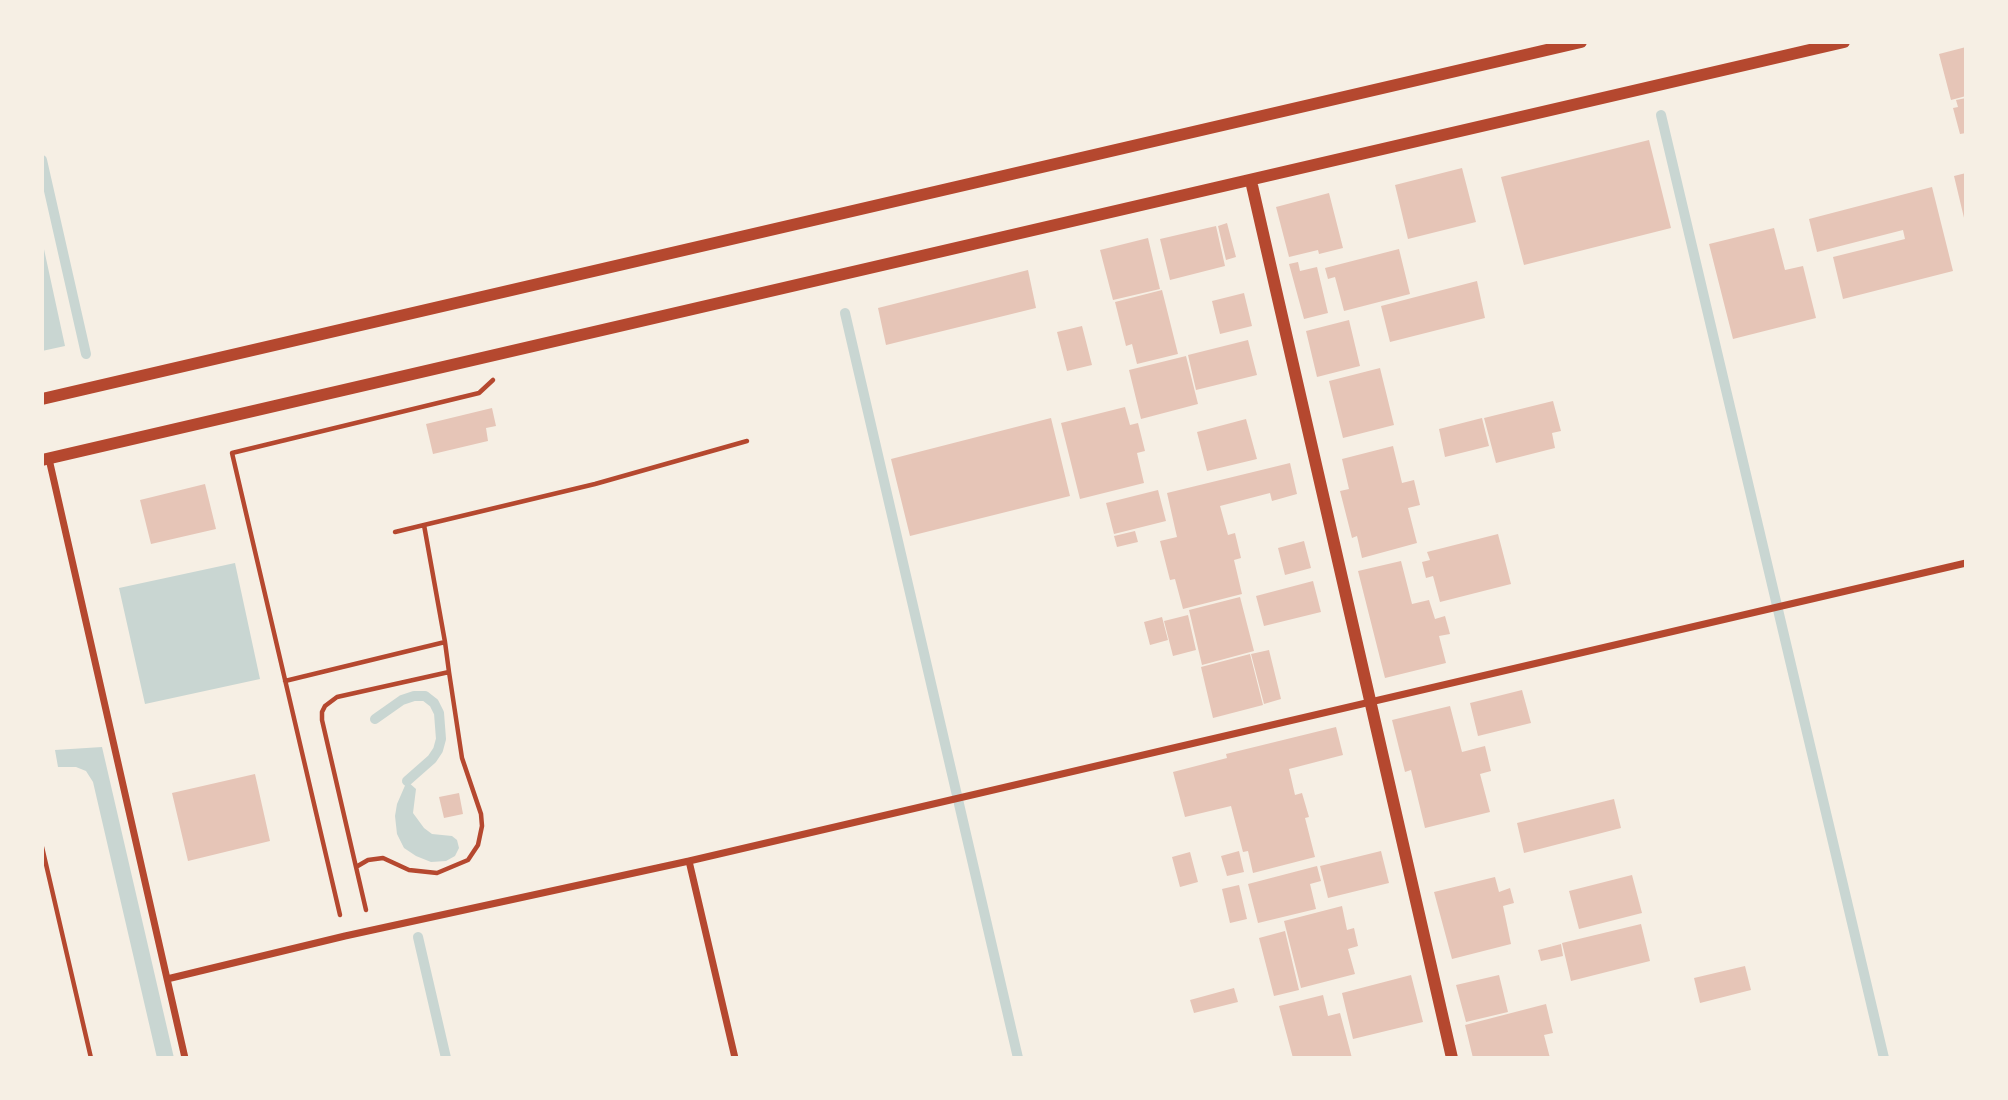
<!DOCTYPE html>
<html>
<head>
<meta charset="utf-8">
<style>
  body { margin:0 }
  #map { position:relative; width:2008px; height:1100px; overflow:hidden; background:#f6efe4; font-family:"Fira Sans",sans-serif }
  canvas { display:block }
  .frame { position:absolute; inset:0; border:44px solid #f6efe4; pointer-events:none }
</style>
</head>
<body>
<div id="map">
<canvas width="2008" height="1100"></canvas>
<div class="frame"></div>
</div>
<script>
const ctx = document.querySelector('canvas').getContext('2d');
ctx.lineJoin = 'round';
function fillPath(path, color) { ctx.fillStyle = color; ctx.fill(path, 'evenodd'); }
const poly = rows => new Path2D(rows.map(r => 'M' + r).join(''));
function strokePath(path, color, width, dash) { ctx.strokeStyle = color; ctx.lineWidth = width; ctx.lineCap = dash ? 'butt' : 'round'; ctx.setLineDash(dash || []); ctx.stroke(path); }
fillPath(poly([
  [42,240,65,346,42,351],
  [235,563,260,679,145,704,119,588],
  [102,747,174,1058,157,1058,93,782,86,771,76,767,58,767,55,750],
  [407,781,416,789,413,813,424,828,432,834,452,836,457,840,459,848,455,856,446,861,431,862,416,856,404,848,397,834,395,816,397,804]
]), '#c9d6d2');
strokePath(poly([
  [1661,115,1884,1058],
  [42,160,86,354],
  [845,313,1018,1058],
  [375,719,402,700,414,696,425,696,434,703,439,713,441,739,438,750,432,759,407,781],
  [418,937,446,1058]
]), '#c9d6d2', 10);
fillPath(poly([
  [1966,47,1966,96,1951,100,1939,54],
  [1966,98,1966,133,1960,134,1953,108,1958,107,1956,100],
  [1649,140,1671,228,1524,265,1501,177],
  [1462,168,1476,222,1408,239,1395,185],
  [1966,173,1966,222,1965,222,1954,176],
  [1932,187,1953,271,1843,299,1833,257,1905,239,1903,230,1817,252,1809,219],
  [1329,193,1343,248,1319,254,1318,250,1289,257,1276,207],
  [1227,223,1236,257,1226,260,1218,226],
  [1216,226,1225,266,1170,280,1160,239],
  [1774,228,1785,270,1803,266,1816,318,1733,339,1709,244],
  [1148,238,1160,289,1113,300,1100,250],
  [1399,249,1410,294,1344,311,1335,277,1328,279,1325,268],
  [1298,262,1300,271,1317,267,1328,313,1304,319,1289,264],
  [1028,270,1036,308,886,345,878,308],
  [1477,281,1485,318,1390,342,1381,306],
  [1162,290,1178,354,1137,364,1132,344,1126,346,1115,302],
  [1244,293,1252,326,1220,334,1212,301],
  [1349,320,1360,366,1317,377,1306,331],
  [1082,326,1092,365,1067,371,1057,332],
  [1248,340,1257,375,1196,390,1188,355],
  [1186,356,1198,404,1141,419,1129,370],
  [1380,368,1394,425,1343,438,1329,381],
  [1553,401,1561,431,1552,433,1555,448,1496,463,1484,418],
  [1125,407,1130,425,1138,423,1145,451,1137,453,1144,483,1080,499,1061,423],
  [492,408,496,426,486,428,488,441,433,454,426,424],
  [1051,418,1070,496,910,536,891,459],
  [1482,418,1489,446,1445,457,1439,429],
  [1246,419,1257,459,1207,471,1197,432],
  [1393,446,1402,483,1414,480,1420,505,1408,508,1417,543,1362,558,1357,536,1352,538,1340,491,1349,489,1342,459],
  [1290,463,1297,494,1272,501,1270,493,1220,506,1228,535,1235,533,1241,558,1234,560,1242,594,1183,609,1175,579,1170,580,1160,541,1177,537,1167,493],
  [205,484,216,529,151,544,140,500],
  [1158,490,1166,521,1114,534,1106,503],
  [1135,531,1138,542,1117,547,1114,536],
  [1498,534,1511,584,1440,602,1433,576,1426,578,1422,562,1430,560,1427,552],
  [1304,541,1311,568,1285,575,1278,548],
  [1401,561,1412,604,1429,600,1435,619,1445,616,1450,634,1439,636,1446,663,1385,678,1358,571],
  [1313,581,1321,612,1264,626,1256,596],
  [1240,597,1254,651,1202,665,1189,610],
  [1188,615,1196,650,1173,656,1164,621],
  [1162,617,1168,640,1150,645,1144,622],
  [1269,650,1281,699,1264,704,1251,654],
  [1250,654,1263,705,1213,718,1201,667],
  [1522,690,1531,723,1478,736,1470,703],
  [1450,706,1462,752,1485,746,1491,771,1480,774,1490,812,1425,828,1411,770,1405,772,1392,720],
  [1336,727,1343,755,1289,769,1295,795,1302,793,1309,817,1305,818,1315,857,1253,873,1248,851,1243,852,1231,806,1185,817,1173,772,1227,758,1226,754],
  [255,774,270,841,188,861,172,793],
  [459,793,463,814,444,818,439,797],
  [1614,799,1621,828,1524,853,1517,823],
  [1239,851,1244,872,1227,876,1221,856],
  [1381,851,1389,883,1328,898,1320,866],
  [1190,852,1198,882,1180,887,1172,857],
  [1317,866,1321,881,1310,884,1316,909,1258,923,1248,884],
  [1632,875,1642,913,1579,929,1569,891],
  [1495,877,1499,892,1510,888,1514,903,1503,906,1511,944,1452,959,1434,892],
  [1239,885,1247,919,1230,923,1222,889],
  [1342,906,1347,930,1354,928,1358,946,1348,949,1355,974,1301,988,1284,921],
  [1641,924,1650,961,1571,981,1562,943],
  [1285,931,1299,990,1274,996,1259,938],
  [1561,944,1563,956,1541,961,1538,950],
  [1745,966,1751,990,1700,1003,1694,978],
  [1411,975,1423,1022,1353,1039,1342,993],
  [1499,975,1508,1012,1466,1022,1456,985],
  [1234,988,1238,1002,1194,1013,1190,1000],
  [1323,995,1328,1016,1340,1013,1352,1058,1293,1058,1279,1006],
  [1546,1004,1553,1033,1544,1035,1550,1058,1473,1058,1465,1025]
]), '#e6c5b7');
strokePath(poly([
  [395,532,424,525],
  [445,642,424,525,595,484,747,441],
  [285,681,445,642,449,672],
  [42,847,91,1058],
  [356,867,368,860,383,858,409,870,437,873,468,860,478,845,482,826,481,814,462,758,449,672,337,697,325,706,322,712,322,720,356,867,366,910],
  [340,915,232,453,479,393,493,380]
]), '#b5482f', 4.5);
strokePath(poly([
  [49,459,185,1058],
  [689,861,735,1058],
  [167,979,345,936,689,861,1966,563]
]), '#b5482f', 7);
strokePath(poly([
  [1251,181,1452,1058],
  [42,399,1581,42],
  [42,460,1844,42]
]), '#b5482f', 12);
</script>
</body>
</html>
